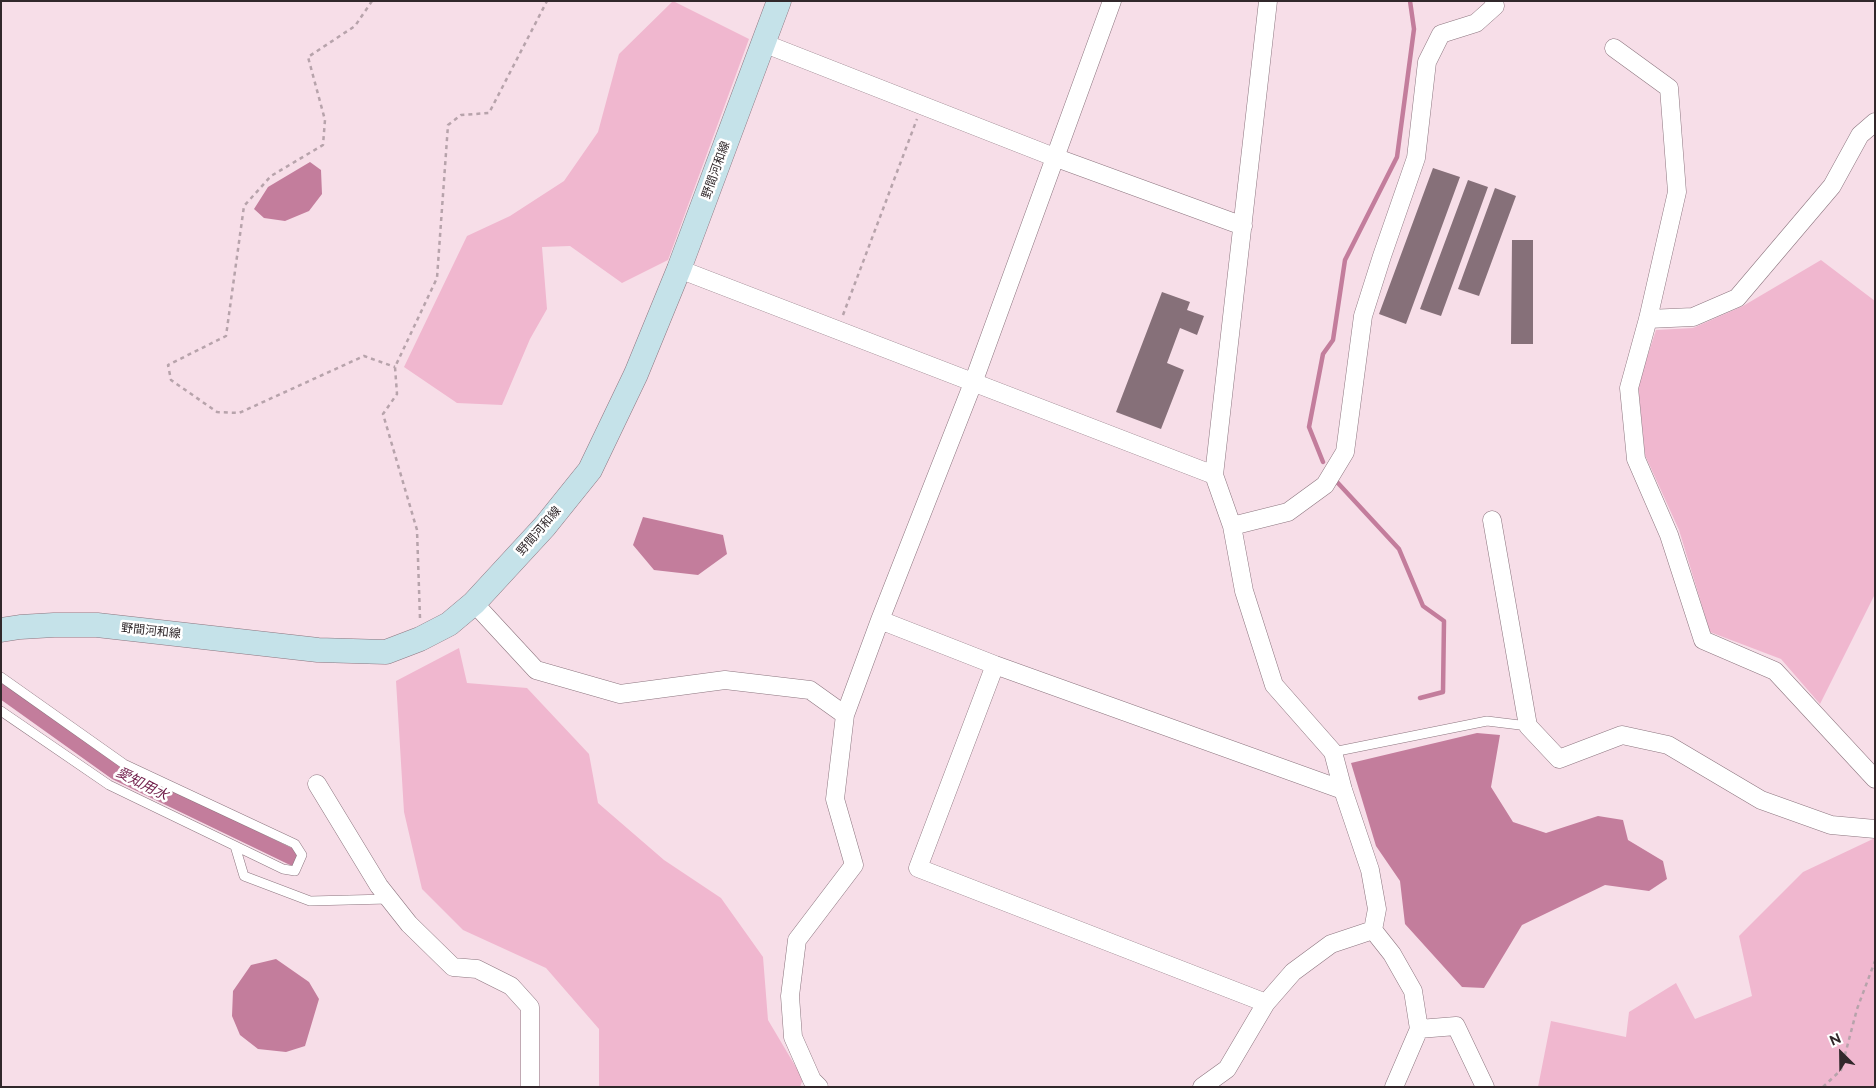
<!DOCTYPE html>
<html>
<head>
<meta charset="utf-8">
<style>
  body { margin:0 }
  #map { position:relative; width:1876px; height:1088px; overflow:hidden; background:#f7dee8; font-family:Raleway,sans-serif }
  canvas { display:block }
  .frame { position:absolute; inset:0; border:2px solid #31282b; pointer-events:none }
  .north { position:absolute; left:1816px; top:1028px; width:50px; height:50px; -webkit-text-stroke:4px #fff; paint-order:stroke; rotate:337deg; font-size:14px; font-weight:700; line-height:20px; text-align:center; color:#31282b }
  .north::after { content:''; display:block; margin:auto; width:18px; height:22px; background:#31282b; clip-path:polygon(50% 0,100% 100%,50% 72%,0 100%) }
</style>
</head>
<body>
<div id="map">
<canvas width="1876" height="1088"></canvas>
<div class="frame"></div>
<div class="north">N</div>
</div>
<script>
const ctx = document.querySelector('canvas').getContext('2d');
ctx.lineJoin = 'round';
function fillPath(path, color) { ctx.fillStyle = color; ctx.fill(path, 'evenodd'); }
const poly = rows => new Path2D(rows.map(r => 'M' + r).join(''));
function strokePath(path, color, width, dash) { ctx.strokeStyle = color; ctx.lineWidth = width; ctx.lineCap = dash ? 'butt' : 'round'; ctx.setLineDash(dash || []); ctx.stroke(path); }
function write(font, color, halo, rows, align = 'center') {
  ctx.font = font + ' Raleway,"Noto Sans JP",sans-serif'; ctx.lineWidth = 5; ctx.setLineDash([]); ctx.textBaseline = 'middle'; ctx.strokeStyle = halo; ctx.fillStyle = color; for (const [text, x, y, turn = 0] of rows) {
    ctx.save(); ctx.translate(x, y); ctx.rotate((+turn || 0) * Math.PI / 180); ctx.textAlign = isNaN(turn) ? turn : align; if (halo) ctx.strokeText(text, 0, 0); ctx.fillText(text, 0, 0); ctx.restore();
  }
}
fillPath(poly([
  [673,1,749,39,668,260,622,283,570,246,542,247,547,309,530,339,502,405,457,403,404,367,467,236,510,216,564,181,598,132,619,54],
  [1821,260,1875,301,1875,594,1820,704,1781,659,1710,632,1679,530,1645,455,1638,385,1656,330,1693,328,1743,306],
  [459,648,467,683,527,688,589,754,598,803,664,860,721,898,763,957,768,1020,803,1079,800,1087,599,1087,599,1029,546,968,463,930,422,889,404,812,396,681],
  [1875,838,1875,1087,1538,1087,1551,1021,1626,1037,1629,1012,1676,983,1695,1019,1752,996,1739,936,1803,872]
]), '#f0b7cf');
fillPath(poly([
  [310,162,321,170,322,194,309,211,285,221,264,218,254,209,268,187],
  [643,517,723,535,727,554,698,575,654,570,633,545],
  [1477,733,1500,735,1491,787,1513,822,1546,833,1598,816,1623,820,1628,840,1663,861,1667,879,1649,891,1605,885,1522,925,1484,988,1462,987,1405,924,1400,881,1376,846,1351,763],
  [276,959,309,982,319,999,305,1046,286,1052,258,1049,240,1035,232,1016,233,991,251,965]
]), '#c37d9c');
strokePath(poly([
  [1323,462,1309,427,1323,354,1333,340,1345,260,1397,157,1414,29,1410,1],
  [1337,482,1399,549,1423,606,1444,621,1443,692,1420,698]
]), '#c37d9c', 4.5);
strokePath(poly([
  [1,690,116,772,294,858]
]), '#c37d9c', 16);
fillPath(poly([
  [1433,168,1460,177,1406,324,1379,314],
  [1468,180,1488,187,1441,316,1420,309],
  [1495,188,1516,196,1479,296,1458,289],
  [1512,240,1533,240,1533,344,1511,344],
  [1162,292,1190,302,1187,310,1204,316,1197,335,1180,328,1167,363,1184,370,1161,429,1116,412]
]), '#867079');
const service = poly([
  [1,677,124,764,295,844,302,855,295,871,283,869,109,785,1,711],
  [1333,752,1487,721,1528,726],
  [235,846,244,876,310,901,388,899]
]);
const minor = poly([
  [1268,1,1214,475,1232,526,1244,591,1274,685,1333,752,1343,790,1370,870,1377,909,1373,930],
  [763,43,1054,157,1243,226],
  [1614,48,1669,88,1677,192,1648,319,1629,388,1636,459,1669,535,1703,640,1775,671,1875,779],
  [679,269,1214,475],
  [1648,319,1693,317,1737,298,1832,186,1860,135,1875,122],
  [1492,520,1528,726,1559,759,1622,735,1668,745,1761,800,1831,825,1875,829],
  [1232,526,1288,512,1325,485,1345,452,1363,316,1382,256,1416,158,1427,62,1441,34,1476,23,1495,6,1494,1],
  [474,603,536,670,620,694,725,680,810,690,845,715],
  [880,620,995,665,1343,790],
  [995,665,918,868,1266,1003],
  [317,784,379,886,409,924,453,967,477,969,511,986,530,1007,530,1087],
  [1373,930,1392,954,1413,991,1419,1029,1394,1087],
  [1419,1029,1456,1026,1485,1087],
  [819,1087,812,1080,793,1037,790,996,797,940,854,865,835,799,845,715,880,620,973,383,1112,1],
  [1202,1087,1227,1069,1266,1003,1293,972,1331,944,1373,930]
]);
const secondary = poly([
  [1,630,20,627,54,625,97,625,318,650,386,652,420,639,449,624,474,603,545,526,590,470,636,374,679,269,779,1]
]);
strokePath(service, '#8c757f', 10);
strokePath(minor, '#8c757f', 19);
strokePath(secondary, '#8c757f', 25);
strokePath(poly([
  [372,1,355,26,308,57,325,120,323,145,271,176,244,206,226,336,168,365,171,380,217,412,239,413,364,356,395,367],
  [843,315,917,119],
  [420,618,417,530,383,414,397,394,395,367,437,278,448,125,461,115,489,113,547,1],
  [1823,1087,1841,1070,1857,1009,1875,961]
]), '#b7a3ab', 2.5, [4, 4]);
strokePath(service, '#fff', 9);
strokePath(minor, '#fff', 18);
strokePath(secondary, '#c5e2e9', 24);
write('12px', '#31282b', '#fff', [
  ["野間河和線",716,170,-70],
  ["野間河和線",539,531,-49],
  ["野間河和線",151,631,6]
]);
write('italic 14px', '#6f1b48', '#fff', [
  ["愛知用水",142,784,27]
]);
</script>
</body>
</html>
